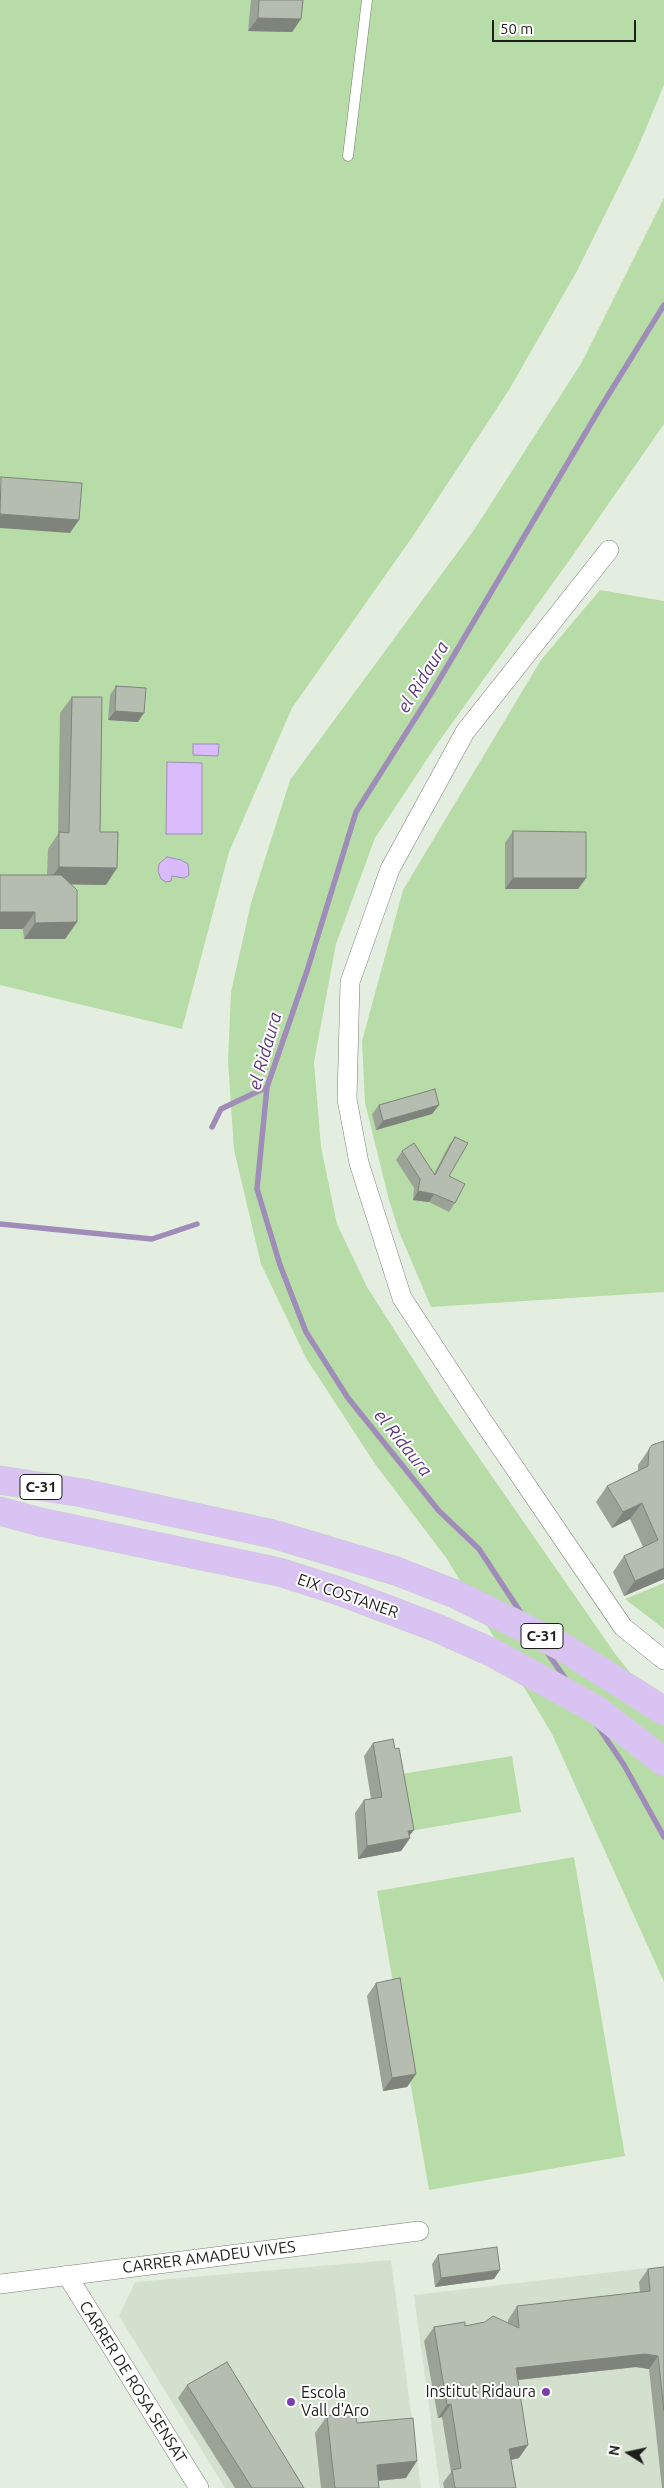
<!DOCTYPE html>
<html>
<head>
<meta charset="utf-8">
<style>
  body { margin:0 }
  #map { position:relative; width:664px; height:2488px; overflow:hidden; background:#e4eee0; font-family:Ubuntu,sans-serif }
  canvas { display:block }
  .north { position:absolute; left:604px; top:2428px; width:50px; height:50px; -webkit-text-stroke:4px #fff; paint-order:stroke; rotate:280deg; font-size:14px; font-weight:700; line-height:20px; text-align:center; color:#1c1f1a }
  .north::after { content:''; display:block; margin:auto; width:18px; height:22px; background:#1c1f1a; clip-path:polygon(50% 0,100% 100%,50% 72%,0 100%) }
  .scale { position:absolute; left:492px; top:20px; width:144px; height:22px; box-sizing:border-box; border:2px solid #1c1f1a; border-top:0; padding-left:6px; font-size:15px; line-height:18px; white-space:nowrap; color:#1c1f1a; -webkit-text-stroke:4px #fff; paint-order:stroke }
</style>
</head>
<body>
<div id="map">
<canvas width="664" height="2488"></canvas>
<div class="north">N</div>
<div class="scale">50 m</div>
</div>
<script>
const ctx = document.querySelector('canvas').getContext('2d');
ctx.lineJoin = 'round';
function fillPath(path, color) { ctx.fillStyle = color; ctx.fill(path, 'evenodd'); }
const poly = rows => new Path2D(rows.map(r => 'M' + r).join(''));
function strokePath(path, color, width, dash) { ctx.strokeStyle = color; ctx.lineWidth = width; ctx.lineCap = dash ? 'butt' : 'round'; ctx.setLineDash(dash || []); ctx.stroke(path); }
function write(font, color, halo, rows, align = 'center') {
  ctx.font = font + ' Ubuntu,sans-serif'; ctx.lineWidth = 4; ctx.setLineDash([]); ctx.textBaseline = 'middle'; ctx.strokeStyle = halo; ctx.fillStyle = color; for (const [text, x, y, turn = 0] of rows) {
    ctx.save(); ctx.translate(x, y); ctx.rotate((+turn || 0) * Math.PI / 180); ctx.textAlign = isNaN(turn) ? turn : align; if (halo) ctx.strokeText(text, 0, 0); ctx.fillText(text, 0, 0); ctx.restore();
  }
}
fillPath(poly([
  [391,2260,421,2488,225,2488,119,2316,135,2282],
  [664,2266,664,2488,440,2488,414,2295]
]), '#d3e0ce');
fillPath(poly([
  [0,0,664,0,664,85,636,152,577,271,509,390,413,536,292,708,229,852,182,1029,0,985],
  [664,198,664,424,566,565,437,744,375,838,336,944,314,1062,321,1147,337,1224,367,1287,441,1403,616,1655,664,1715,664,1982,552,1734,447,1559,375,1464,306,1358,261,1264,234,1150,228,1061,231,992,251,903,290,780,474,530,582,362],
  [600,590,664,601,664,1292,431,1307,399,1232,389,1200,365,1103,362,1041,403,890,541,660],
  [664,1583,664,1629,625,1599],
  [512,1756,521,1812,410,1831,401,1774],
  [574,1857,625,2156,429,2190,377,1891]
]), '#b8dca8');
const water = poly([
  [193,744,219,744,218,756,193,755,193,744],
  [167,762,202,763,202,834,166,834,167,762],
  [167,857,181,860,188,864,189,875,184,878,172,876,171,881,166,882,161,879,158,871,159,864,167,857]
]);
fillPath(water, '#d9bbfb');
strokePath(water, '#a08cb8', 1);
strokePath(poly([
  [212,1127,221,1109,267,1087],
  [0,1224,152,1239,197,1224],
  [523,1616,479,1549,439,1511,348,1398,306,1332,280,1265,257,1189,267,1087,307,971,356,812,432,692,599,410,664,305],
  [546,1651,568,1682],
  [597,1725,624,1765,664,1837]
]), '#a08cb8', 5.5);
const lane = poly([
  [348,156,367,0]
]);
const street = poly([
  [609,550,465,732,390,869,350,982,347,1099,359,1163,402,1298,478,1414,623,1627,664,1660],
  [67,2275,199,2488],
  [0,2284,419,2231]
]);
const highway = poly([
  [0,1480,83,1493,273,1534,396,1571,455,1594,561,1646,664,1711],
  [0,1511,40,1522,279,1572,339,1591,437,1628,493,1653,597,1710,664,1762]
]);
strokePath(lane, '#777f73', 11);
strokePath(street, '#777f73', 20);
strokePath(highway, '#cdcecd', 29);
strokePath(lane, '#fff', 10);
strokePath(street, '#fff', 19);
strokePath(highway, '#d8c3f2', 28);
fillPath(poly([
  [251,0,303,0,301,19,292,32,248,31],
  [116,686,138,722,108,720,110,695],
  [72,697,100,832,106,885,70,884,77,922,65,939,24,939,23,929,47,875,48,849,58,834,60,713],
  [513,831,586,878,578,889,505,889,505,843],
  [379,1105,439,1105,432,1114,376,1130,372,1114],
  [455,1137,449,1176,455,1203,449,1212,429,1202,413,1200,414,1188,396,1160,402,1151,434,1174,449,1145],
  [664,1441,664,1579,624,1596,613,1572,624,1556,643,1547,630,1519,612,1528,596,1502,607,1486,638,1471,638,1465,652,1445],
  [373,1743,410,1838,401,1851,358,1859,355,1813,364,1800,371,1799,364,1756],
  [376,1983,416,2074,407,2087,383,2091,367,1996],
  [438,2255,494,2279,435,2287,432,2264],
  [664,2267,664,2488,662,2488,649,2369,636,2367,518,2380,519,2458,511,2460,516,2488,444,2488,443,2483,451,2472,442,2417,438,2418,424,2341,434,2327,508,2323,508,2320,517,2306,640,2292,639,2282,648,2269],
  [187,2385,304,2488,235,2488,178,2398],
  [327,2416,357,2423,406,2478,378,2481,379,2488,321,2488,315,2433]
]), '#9ba397');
fillPath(poly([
  [258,18,301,19,292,32,248,31],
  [0,514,79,520,70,533,0,528],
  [115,711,144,713,138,722,108,720],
  [59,867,117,868,106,885,47,884],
  [513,878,586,878,578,889,505,889],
  [0,912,35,912,23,929,0,929],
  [77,922,65,939,24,939,35,923],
  [439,1105,432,1114,376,1130,383,1121],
  [418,1191,434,1194,429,1202,413,1200],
  [642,1503,630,1519,612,1528,623,1512],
  [664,1568,664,1579,624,1596,635,1581],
  [414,1830,407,1839,410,1838,401,1851,358,1859,367,1846,408,1831],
  [416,2074,407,2087,383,2091,392,2078],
  [500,2270,494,2279,435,2287,441,2278],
  [645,2354,658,2356,649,2369,636,2367,507,2381,516,2368],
  [451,2404,442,2417,438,2418,447,2405],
  [528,2445,519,2458,500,2462,509,2449],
  [417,2461,406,2478,365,2482,377,2465]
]), '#7e847b');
const building = poly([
  [259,0,303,0,301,19,258,18,259,0],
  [1,477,82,483,79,520,0,514,1,477],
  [116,686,146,688,144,713,115,711,116,686],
  [72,697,102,697,100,832,118,832,117,868,59,867,59,832,69,833,72,697],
  [513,831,586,832,586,878,513,878,513,831],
  [0,875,61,875,77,890,77,922,35,923,35,912,0,912,0,875],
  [435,1089,439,1105,383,1121,379,1105,435,1089],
  [455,1137,468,1143,449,1176,465,1184,455,1203,434,1194,418,1191,420,1179,402,1151,414,1143,435,1175,455,1137],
  [664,1441,664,1568,635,1581,624,1556,658,1540,642,1503,623,1512,607,1486,648,1466,649,1449,652,1445,664,1441],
  [393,1739,395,1749,399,1748,414,1830,408,1831,410,1838,367,1846,364,1800,382,1797,373,1743,393,1739],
  [400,1978,416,2074,392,2078,376,1983,400,1978],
  [497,2247,500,2270,441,2278,438,2255,497,2247],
  [664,2267,664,2411,658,2356,645,2354,516,2368,528,2445,509,2449,516,2488,455,2488,452,2470,461,2468,451,2404,447,2405,434,2327,465,2322,465,2326,485,2322,493,2316,519,2328,517,2306,650,2291,648,2269,664,2267],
  [227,2362,304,2488,252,2488,187,2385,227,2362],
  [355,2412,357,2423,413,2418,417,2461,377,2465,379,2488,335,2488,327,2416,355,2412]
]);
fillPath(building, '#b4bdb0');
strokePath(building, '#7e847b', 1);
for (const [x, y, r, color] of [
  [546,2392,5,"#7d3db2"],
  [291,2402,5,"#7d3db2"]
]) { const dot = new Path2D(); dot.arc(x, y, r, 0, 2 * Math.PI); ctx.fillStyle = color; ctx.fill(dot); strokePath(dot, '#fff', 2); }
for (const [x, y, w] of [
  [41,1487,42],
  [542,1636,42]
]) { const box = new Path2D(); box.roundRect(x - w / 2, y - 12.5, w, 25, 4); ctx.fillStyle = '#fff'; ctx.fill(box); strokePath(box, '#1c1f1a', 1); }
write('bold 15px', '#1c1f1a', null, [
  ["C-31",41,1487],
  ["C-31",542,1636]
]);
write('16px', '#1c1f1a', '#fff', [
  ["EIX COSTANER",348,1596,19],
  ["CARRER AMADEU VIVES",209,2257,-7],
  ["CARRER DE ROSA SENSAT",133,2382,58]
]);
write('16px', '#1c1f1a', '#fff', [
  ["Institut Ridaura",536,2392],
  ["Escola",301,2393,"left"],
  ["Vall d'Aro",301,2411,"left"]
], 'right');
write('italic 18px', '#5e3781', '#fff', [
  ["el Ridaura",423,677,-58],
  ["el Ridaura",265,1051,-74],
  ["el Ridaura",403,1443,51]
]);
</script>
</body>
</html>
